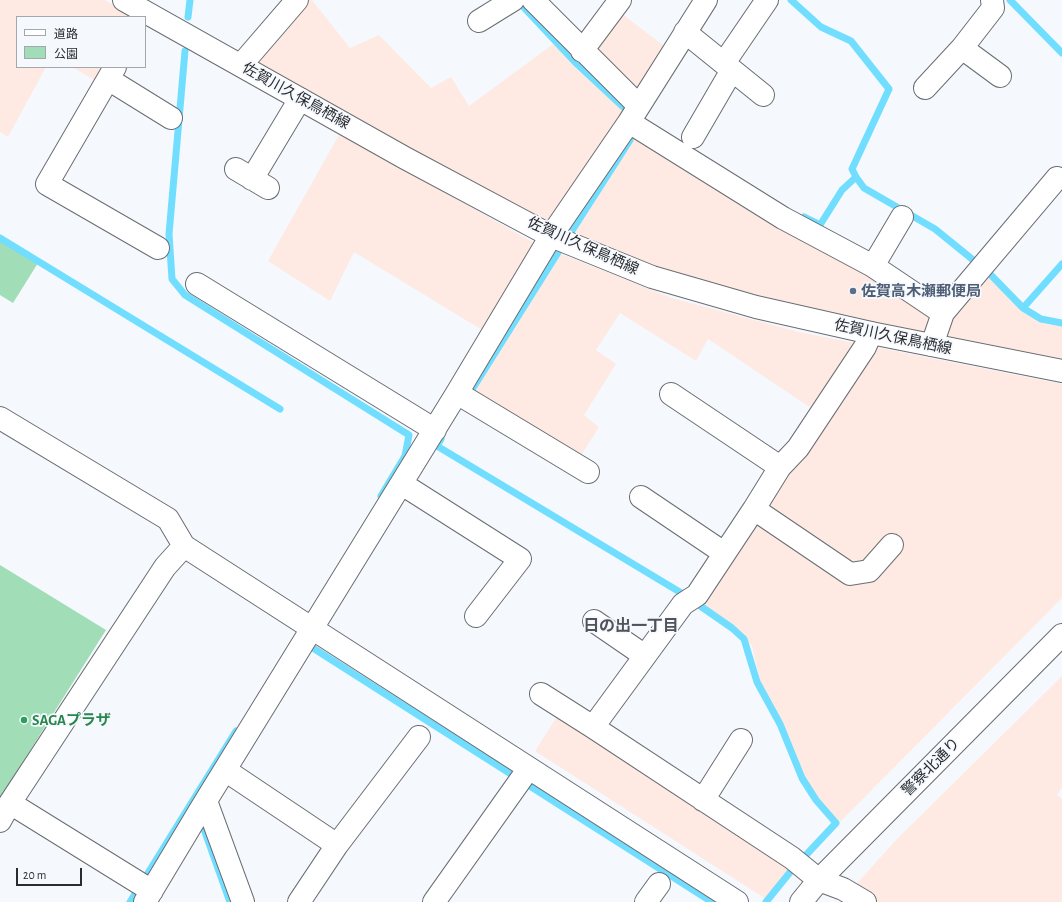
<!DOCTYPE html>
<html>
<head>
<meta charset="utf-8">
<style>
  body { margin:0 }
  #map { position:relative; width:1062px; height:902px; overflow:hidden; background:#f5f9fe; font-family:"Alegreya Sans","Noto Sans JP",sans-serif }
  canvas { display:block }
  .legend { position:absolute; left:16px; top:16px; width:130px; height:52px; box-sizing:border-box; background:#f5f9fe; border:1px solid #a4a7ab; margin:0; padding:5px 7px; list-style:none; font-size:12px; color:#2a2c2f }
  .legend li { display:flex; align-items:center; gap:8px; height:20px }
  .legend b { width:20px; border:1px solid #a4a7ab }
  .scale { position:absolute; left:16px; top:868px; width:66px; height:18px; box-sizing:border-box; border:2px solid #2a2c2f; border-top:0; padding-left:5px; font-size:12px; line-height:14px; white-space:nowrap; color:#2a2c2f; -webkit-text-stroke:3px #f5f9fe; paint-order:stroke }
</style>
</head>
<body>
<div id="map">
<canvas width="1062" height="902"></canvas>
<ul class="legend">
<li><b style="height:5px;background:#fff"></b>道路</li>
<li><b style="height:11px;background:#a1ddb6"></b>公園</li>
</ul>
<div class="scale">20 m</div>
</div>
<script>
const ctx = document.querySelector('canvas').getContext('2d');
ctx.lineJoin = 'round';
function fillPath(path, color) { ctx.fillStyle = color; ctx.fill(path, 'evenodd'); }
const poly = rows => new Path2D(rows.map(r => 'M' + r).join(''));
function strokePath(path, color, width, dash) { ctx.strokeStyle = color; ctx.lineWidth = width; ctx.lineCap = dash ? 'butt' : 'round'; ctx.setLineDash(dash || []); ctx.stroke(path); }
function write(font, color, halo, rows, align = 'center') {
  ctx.font = font + ' "Alegreya Sans","Noto Sans JP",sans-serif'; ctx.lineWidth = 3.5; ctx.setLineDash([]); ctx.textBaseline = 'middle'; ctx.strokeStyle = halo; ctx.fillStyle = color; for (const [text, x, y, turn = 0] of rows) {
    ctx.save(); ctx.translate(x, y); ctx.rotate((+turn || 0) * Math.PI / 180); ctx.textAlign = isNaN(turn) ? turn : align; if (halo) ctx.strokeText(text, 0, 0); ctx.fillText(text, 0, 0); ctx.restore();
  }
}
fillPath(poly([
  [0,0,105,0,135,17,17,17,17,67,46,67,8,137,0,132],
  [304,0,312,0,350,48,379,35,431,88,451,77,469,106,560,39,579,59,617,10,681,59,635,130,953,313,988,268,1045,324,1062,326,1062,360,806,310,635,263,543,223,251,58],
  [72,67,107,67,98,82],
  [340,133,536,244,672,298,799,332,1062,384,1062,598,838,824,803,779,760,682,752,646,699,601,826,418,708,339,696,361,620,313,596,350,616,364,584,415,599,427,577,462,456,385,487,333,354,252,330,301,268,261],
  [1062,676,1062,787,1057,795,1062,799,1062,902,840,902,897,839],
  [558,715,798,869,769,901,535,751]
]), '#feeae3');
fillPath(poly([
  [0,240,38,263,13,303,0,295],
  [0,565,106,630,0,798]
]), '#a1ddb6');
strokePath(poly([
  [517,0,577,64,621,105,632,114],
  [791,0,821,27,851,41,889,89,852,169,856,177,864,188,935,229,988,272,1023,308,1041,319,1062,323],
  [1010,0,1062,53],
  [188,17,190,0],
  [185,51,169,234,172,279,185,295,409,435,405,456,381,496],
  [804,217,820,225,842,190,856,177],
  [571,232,630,140],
  [0,238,280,409],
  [1023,308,1062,264],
  [468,396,559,251],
  [441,439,437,446,683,594,732,628,744,639,757,682,780,724,802,778,816,800,836,823,791,871,766,902],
  [305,643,712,902],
  [200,818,230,902],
  [130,902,236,731]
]), '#71deff', 7);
const minor = poly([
  [533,0,639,106],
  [479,21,513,0],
  [685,32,763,95],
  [962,48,1000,76],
  [582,51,620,0],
  [724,63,767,0],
  [241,65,297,0],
  [115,67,47,184,158,248],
  [108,79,171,118],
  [925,88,962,48,993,8,992,0],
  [629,122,783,218,873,266,943,313,932,345],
  [693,137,732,70],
  [236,169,268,188],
  [252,179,300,99],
  [873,266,902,217],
  [197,284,435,430],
  [943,313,1057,178],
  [457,393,588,472],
  [671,394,780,467],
  [0,418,168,519,184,546,737,902],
  [402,484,520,559,476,616],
  [641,497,724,553],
  [754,509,850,574,869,571,892,545],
  [594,621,645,656],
  [541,694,593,727,792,858,819,880,843,889,865,902],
  [593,727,683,604,697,595,754,509,780,467,798,448,865,347,871,333],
  [225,770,337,845],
  [703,800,741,740],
  [206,801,243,902],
  [10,803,152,891],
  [0,821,10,803,165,567,184,546],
  [145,902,202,807,457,393,551,236,629,122,706,0],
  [299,902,337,845,419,737],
  [434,902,529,768],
  [646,902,659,884],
  [801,902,819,880,1062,635]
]);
const major = poly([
  [124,0,405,158,551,236,652,277,756,307,871,333,1062,371]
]);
strokePath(minor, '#696e73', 24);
strokePath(major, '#696e73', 24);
strokePath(minor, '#fff', 22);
strokePath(major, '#fff', 22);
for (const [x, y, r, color] of [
  [853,291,4,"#5c6f8a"],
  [24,720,4,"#2e9e5b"]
]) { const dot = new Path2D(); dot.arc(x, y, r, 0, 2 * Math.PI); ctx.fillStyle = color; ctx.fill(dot); strokePath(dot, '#f5f9fe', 1.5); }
write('15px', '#2a2c2f', '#f5f9fe', [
  ["佐賀川久保鳥栖線",296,96,29],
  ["佐賀川久保鳥栖線",583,246,24],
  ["佐賀川久保鳥栖線",893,337,12],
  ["警察北通り",931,767,-45]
]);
write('bold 15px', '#4e5e75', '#f5f9fe', [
  ["佐賀高木瀬郵便局",861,291]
], 'left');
write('bold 15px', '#27864d', '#f5f9fe', [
  ["SAGAプラザ",32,720]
], 'left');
write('bold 16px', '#50545a', '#f5f9fe', [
  ["日の出一丁目",631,626]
]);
</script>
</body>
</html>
